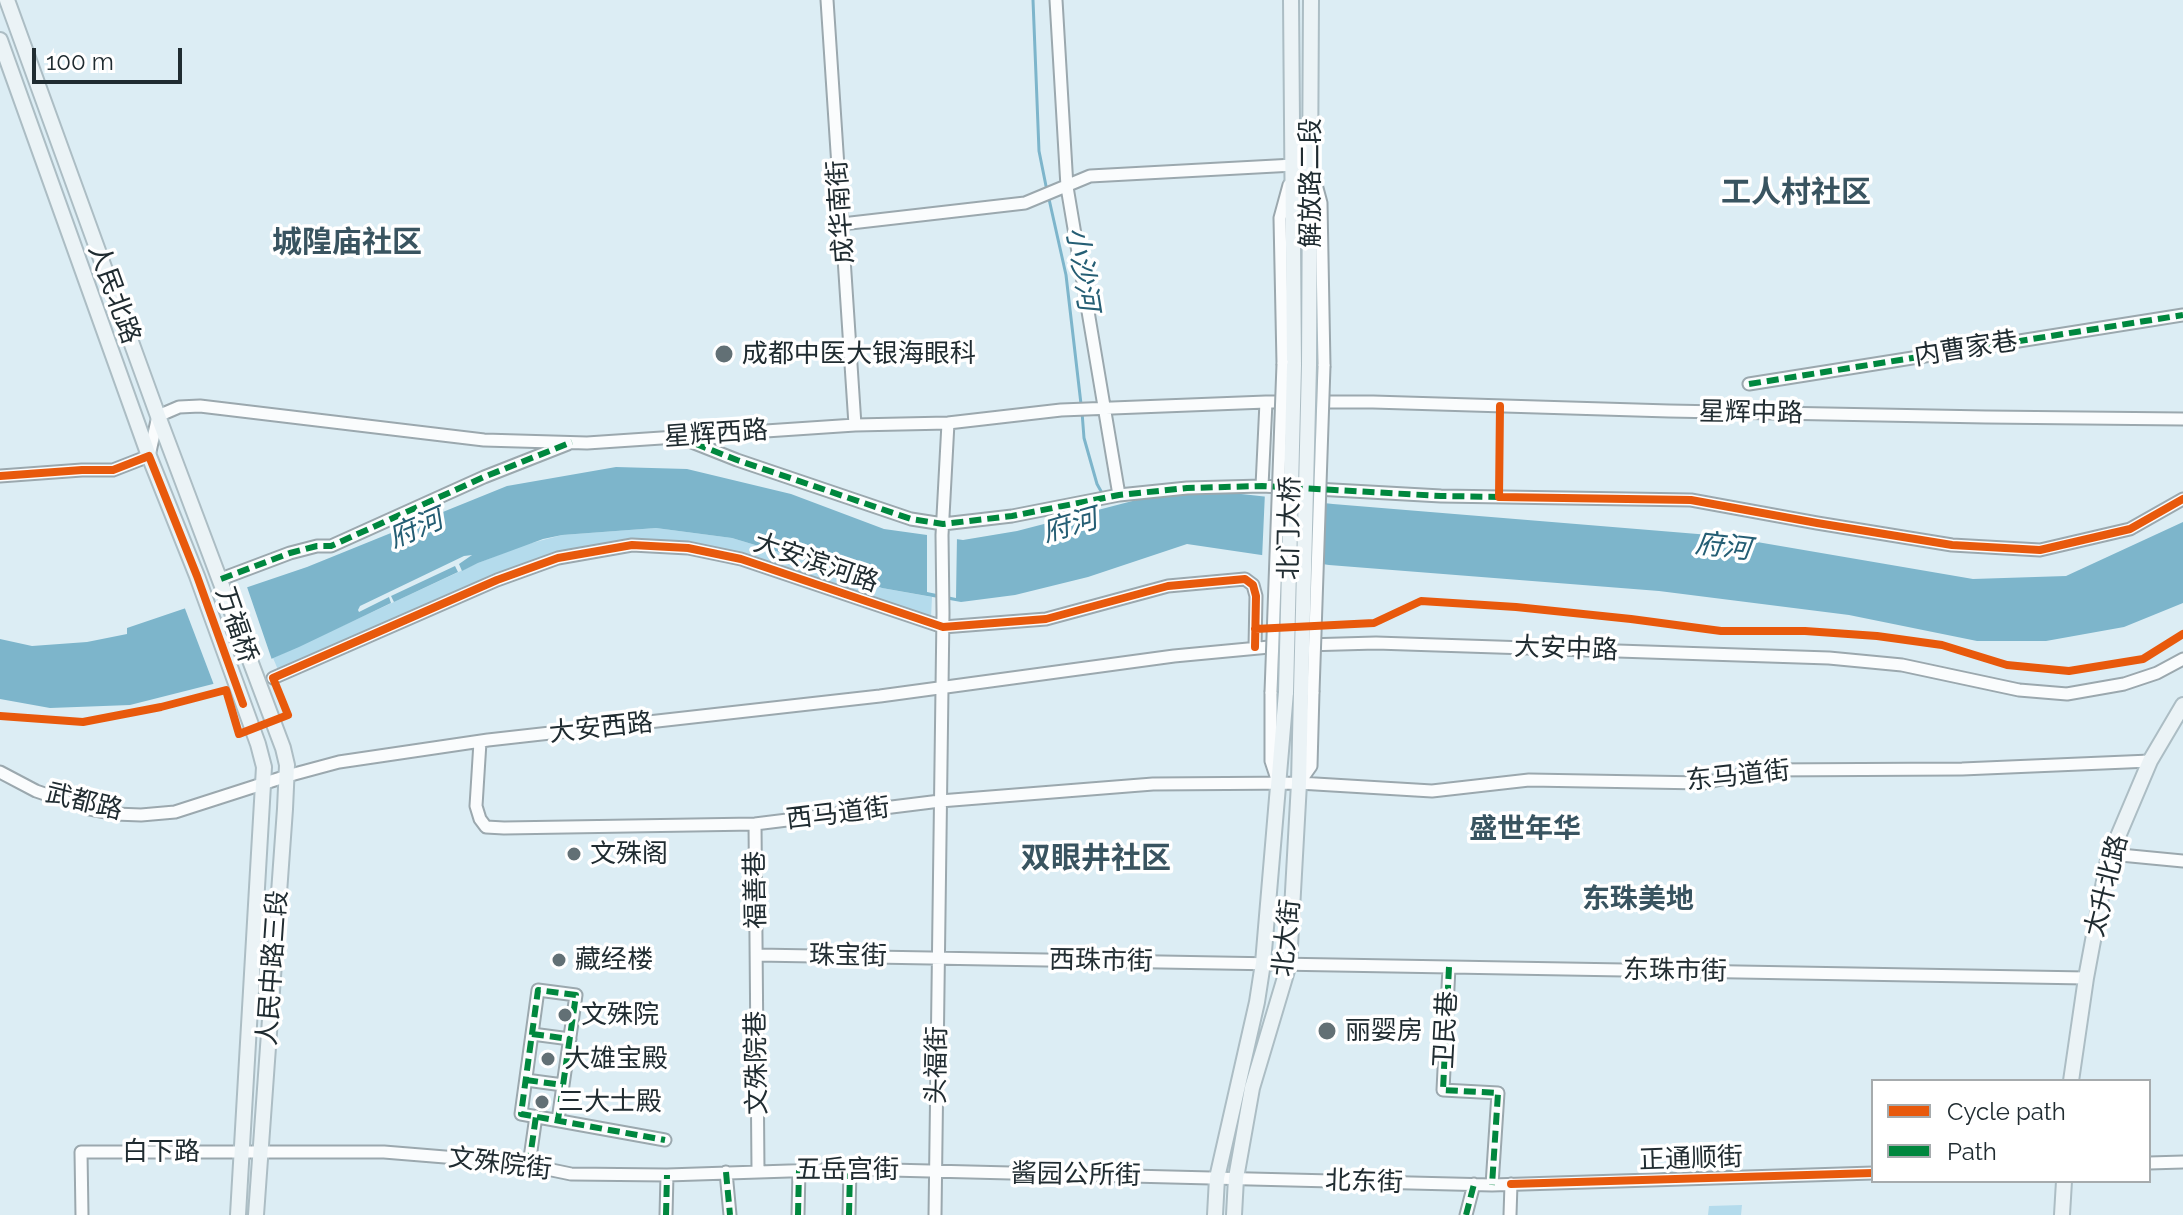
<!DOCTYPE html>
<html>
<head>
<meta charset="utf-8">
<style>
  body { margin:0 }
  #map { position:relative; width:2183px; height:1215px; overflow:hidden; background:#dcedf4; font-family:Raleway,sans-serif }
  canvas { display:block }
  .legend { position:absolute; left:1871px; top:1079px; width:280px; height:104px; box-sizing:border-box; background:#fff; border:2px solid #a6abad; margin:0; padding:10px 14px; list-style:none; font-size:24px; color:#202c31 }
  .legend li { display:flex; align-items:center; gap:16px; height:40px }
  .legend b { width:40px; border:2px solid #a6abad }
  .scale { position:absolute; left:32px; top:48px; width:150px; height:36px; box-sizing:border-box; border:4px solid #202c31; border-top:0; padding-left:10px; font-size:24px; line-height:28px; white-space:nowrap; color:#202c31; -webkit-text-stroke:6px #fff; paint-order:stroke }
</style>
</head>
<body>
<div id="map">
<canvas width="2183" height="1215"></canvas>
<ul class="legend">
<li><b style="height:10px;background:#e8590c"></b>Cycle path</li>
<li><b style="height:10px;background:#00873e"></b>Path</li>
</ul>
<div class="scale">100 m</div>
</div>
<script>
const ctx = document.querySelector('canvas').getContext('2d');
ctx.lineJoin = 'round';
function fillPath(path, color) { ctx.fillStyle = color; ctx.fill(path, 'evenodd'); }
const poly = rows => new Path2D(rows.map(r => 'M' + r).join(''));
function strokePath(path, color, width, dash) { ctx.strokeStyle = color; ctx.lineWidth = width; ctx.lineCap = dash ? 'butt' : 'round'; ctx.setLineDash(dash || []); ctx.stroke(path); }
function write(font, color, halo, rows, align = 'center') {
  ctx.font = font + ' Raleway,"Noto Sans SC",sans-serif'; ctx.lineWidth = 7; ctx.setLineDash([]); ctx.textBaseline = 'middle'; ctx.strokeStyle = halo; ctx.fillStyle = color; for (const [text, x, y, turn = 0] of rows) {
    ctx.save(); ctx.translate(x, y); ctx.rotate((+turn || 0) * Math.PI / 180); ctx.textAlign = isNaN(turn) ? turn : align; if (halo) ctx.strokeText(text, 0, 0); ctx.fillText(text, 0, 0); ctx.restore();
  }
}
fillPath(poly([
  [656,528,732,538,802,559,882,588,932,597,931,618,687,546,569,552,279,672,273,658,478,563,524,545,562,535],
  [1742,1205,1741,1215,1708,1215,1709,1206]
]), '#b4dbec');
fillPath(poly([
  [616,467,687,469,791,494,884,529,963,540,1017,531,1144,498,1223,492,1333,504,1722,536,1973,579,2066,576,2183,522,2183,603,2124,627,2046,641,1977,641,1849,615,1659,591,1329,565,1187,544,1088,577,1015,595,961,602,882,588,802,559,732,538,656,528,562,535,543,539,478,563,462,571,459,564,472,555,464,556,360,606,358,610,359,612,389,597,391,603,299,647,213,684,130,705,50,708,0,699,0,639,32,646,87,642,127,634,127,628,307,567,507,486],
  [455,566,458,572,394,602,391,596]
]), '#7db5cb');
fillPath(poly([
  [1265,492,1323,498,1320,568,1262,559],
  [927,531,957,536,956,598,927,592],
  [246,584,272,660,214,685,184,606]
]), '#dcedf4');
strokePath(poly([
  [1033,0,1039,151,1047,191],
  [1049,199,1066,275,1081,404],
  [1082,412,1084,438,1097,484,1102,493]
]), '#7db5cb', 3);
const minor = poly([
  [827,0,855,425],
  [1056,0,1067,187,1119,495],
  [842,224,1025,203,1090,176,1294,165,1311,166,1321,203,1324,366],
  [1283,364,1280,218,1289,185],
  [1749,384,2183,315],
  [684,439,737,460,911,519,943,524,1012,516,1119,495,1187,488,1262,486,1441,496,1691,500,1817,523,1952,545,2040,550,2130,529,2183,499],
  [0,476,82,470,113,470,149,456,158,416,179,407,200,406,484,440,587,443,855,425,948,423,1061,410,1266,402,1373,402,1669,411,1986,417,2183,419],
  [1262,486,1266,402],
  [221,579,290,553,317,546,331,546,484,477,568,444],
  [1305,645,1376,643,1829,658,1902,665,2019,690,2067,694,2124,684,2157,673,2183,659],
  [273,678,497,580,558,558,632,545,688,548,741,559,943,627,1046,619,1168,586,1245,579,1253,585,1256,596,1255,647],
  [1271,692,1271,761,1277,779],
  [480,742,476,806,480,819,486,827,504,828,755,824,940,801,1153,784,1299,783,1432,791,1529,780,1704,783,1762,770,1962,769,2150,761],
  [0,772,36,791,89,809,115,814,141,815,175,812,287,776,339,762,488,740,880,696,1174,656,1280,646],
  [1299,783,1311,766,1313,692],
  [755,824,758,1170],
  [2110,854,2183,861],
  [757,955,2086,978],
  [1449,967,1443,1090,1498,1093,1492,1185],
  [532,1034,570,1039],
  [526,1080,563,1085],
  [558,1120,576,995,538,990,521,1114,665,1140],
  [2149,1163,2183,1162],
  [529,1165,536,1116],
  [726,1172,730,1215],
  [82,1215,81,1152,384,1152,518,1163,571,1174,667,1175,850,1169,1492,1185,1873,1173],
  [666,1215,667,1175],
  [798,1215,799,1170],
  [849,1215,850,1169],
  [935,1215,943,613,942,535,948,423],
  [1466,1215,1474,1184],
  [1510,1215,1511,1184]
]);
const major = poly([
  [7,0,158,416,283,748,287,765,285,809,256,1215],
  [1291,0,1294,365],
  [0,40,149,456,197,576,258,744,264,767,238,1215],
  [1309,365,1311,0],
  [2071,1081,2086,978,2108,860,2150,761,2183,705],
  [1215,1215,1217,1178,1257,1002,1263,963,1286,692],
  [1234,1215,1236,1178,1252,1088,1289,964,1299,783,1301,692],
  [2062,1215,2064,1181]
]);
strokePath(minor, '#9ba8ae', 15);
strokePath(major, '#acbdc4', 18);
strokePath(minor, '#fafcfd', 11);
strokePath(major, '#ebf3f6', 14);
const minorBridge = poly([
  [1271,692,1283,364],
  [1313,692,1324,366]
]);
const majorBridge = poly([
  [1286,692,1294,365],
  [1301,692,1309,365]
]);
strokePath(minorBridge, '#9ba8ae', 15, []);
strokePath(majorBridge, '#acbdc4', 18, []);
strokePath(minorBridge, '#fafcfd', 11);
strokePath(majorBridge, '#ebf3f6', 14);
strokePath(poly([
  [1749,384,2183,315],
  [678,437,737,460,911,519,943,524,1012,516,1119,495,1187,488,1262,486,1441,496,1506,497],
  [221,579,290,553,317,546,331,546,484,477,572,442],
  [1449,967,1443,1090,1498,1093,1492,1185],
  [532,1034,570,1039],
  [526,1080,563,1085],
  [558,1120,576,995,538,990,521,1114,665,1140],
  [529,1165,536,1116],
  [726,1172,730,1215],
  [666,1215,667,1175],
  [798,1215,799,1170],
  [849,1215,850,1169],
  [1466,1215,1474,1184]
]), '#00873e', 6, [12, 6]);
strokePath(poly([
  [1500,406,1499,497,1691,500,1817,523,1952,545,2040,550,2130,529,2183,499],
  [0,476,82,470,113,470,149,456,197,576,243,704],
  [1255,629,1374,623,1421,601,1516,607,1631,619,1721,631,1805,631,1877,636,1942,645,2007,665,2069,671,2143,659,2183,634],
  [0,716,83,722,161,707,226,690,239,734,288,715,273,678,497,580,558,558,632,545,688,548,741,559,943,627,1046,619,1168,586,1245,579,1253,585,1256,596,1255,647],
  [1511,1184,1873,1173]
]), '#e8590c', 8);
for (const [x, y, r, color] of [
  [724,354,10,"#627075"],
  [574,854,8,"#627075"],
  [559,960,8,"#627075"],
  [565,1015,8,"#627075"],
  [1327,1031,10,"#627075"],
  [548,1059,8,"#627075"],
  [542,1102,8,"#627075"]
]) { const dot = new Path2D(); dot.arc(x, y, r, 0, 2 * Math.PI); ctx.fillStyle = color; ctx.fill(dot); strokePath(dot, '#fff', 3); }
write('26px', '#202c31', '#fff', [
  ["解放路二段",1311,183,-90],
  ["成华南街",841,212,-94],
  ["人民北路",114,294,70],
  ["内曹家巷",1966,349,-9],
  ["星辉中路",1751,413,1],
  ["星辉西路",716,434,-4],
  ["北门大桥",1290,528,-89],
  ["大安滨河路",816,563,19],
  ["万福桥",236,625,71],
  ["大安中路",1566,649,2],
  ["大安西路",601,728,-6],
  ["东马道街",1738,776,-6],
  ["武都路",84,802,14],
  ["西马道街",838,814,-7],
  ["太升北路",2107,886,-76],
  ["福善巷",756,890,-91],
  ["北大街",1287,938,-84],
  ["珠宝街",848,956,1],
  ["西珠市街",1101,961,1],
  ["人民中路三段",273,968,-86],
  ["东珠市街",1675,971,1],
  ["卫民巷",1446,1030,-87],
  ["文殊院巷",757,1063,-91],
  ["头福街",937,1065,-89],
  ["白下路",161,1152],
  ["正通顺街",1691,1159,-2],
  ["文殊院街",500,1164,7],
  ["五岳宫街",847,1170],
  ["酱园公所街",1076,1175,1],
  ["北东街",1364,1182,2]
]);
write('26px', '#202c31', '#fff', [
  ["成都中医大银海眼科",742,354],
  ["文殊阁",590,854],
  ["藏经楼",575,960],
  ["文殊院",581,1015],
  ["丽婴房",1345,1031],
  ["大雄宝殿",564,1059],
  ["三大士殿",558,1102]
], 'left');
write('italic 28px', '#255e74', '#fff', [
  ["小沙河",1082,269,81],
  ["府河",1070,526,-16],
  ["府河",416,529,-23],
  ["府河",1723,547,7]
]);
write('bold 28px', '#395460', '#fff', [
  ["盛世年华",1525,830],
  ["东珠美地",1638,900]
]);
write('bold 30px', '#395460', '#fff', [
  ["工人村社区",1796,193],
  ["城隍庙社区",347,243],
  ["双眼井社区",1096,859]
]);
</script>
</body>
</html>
